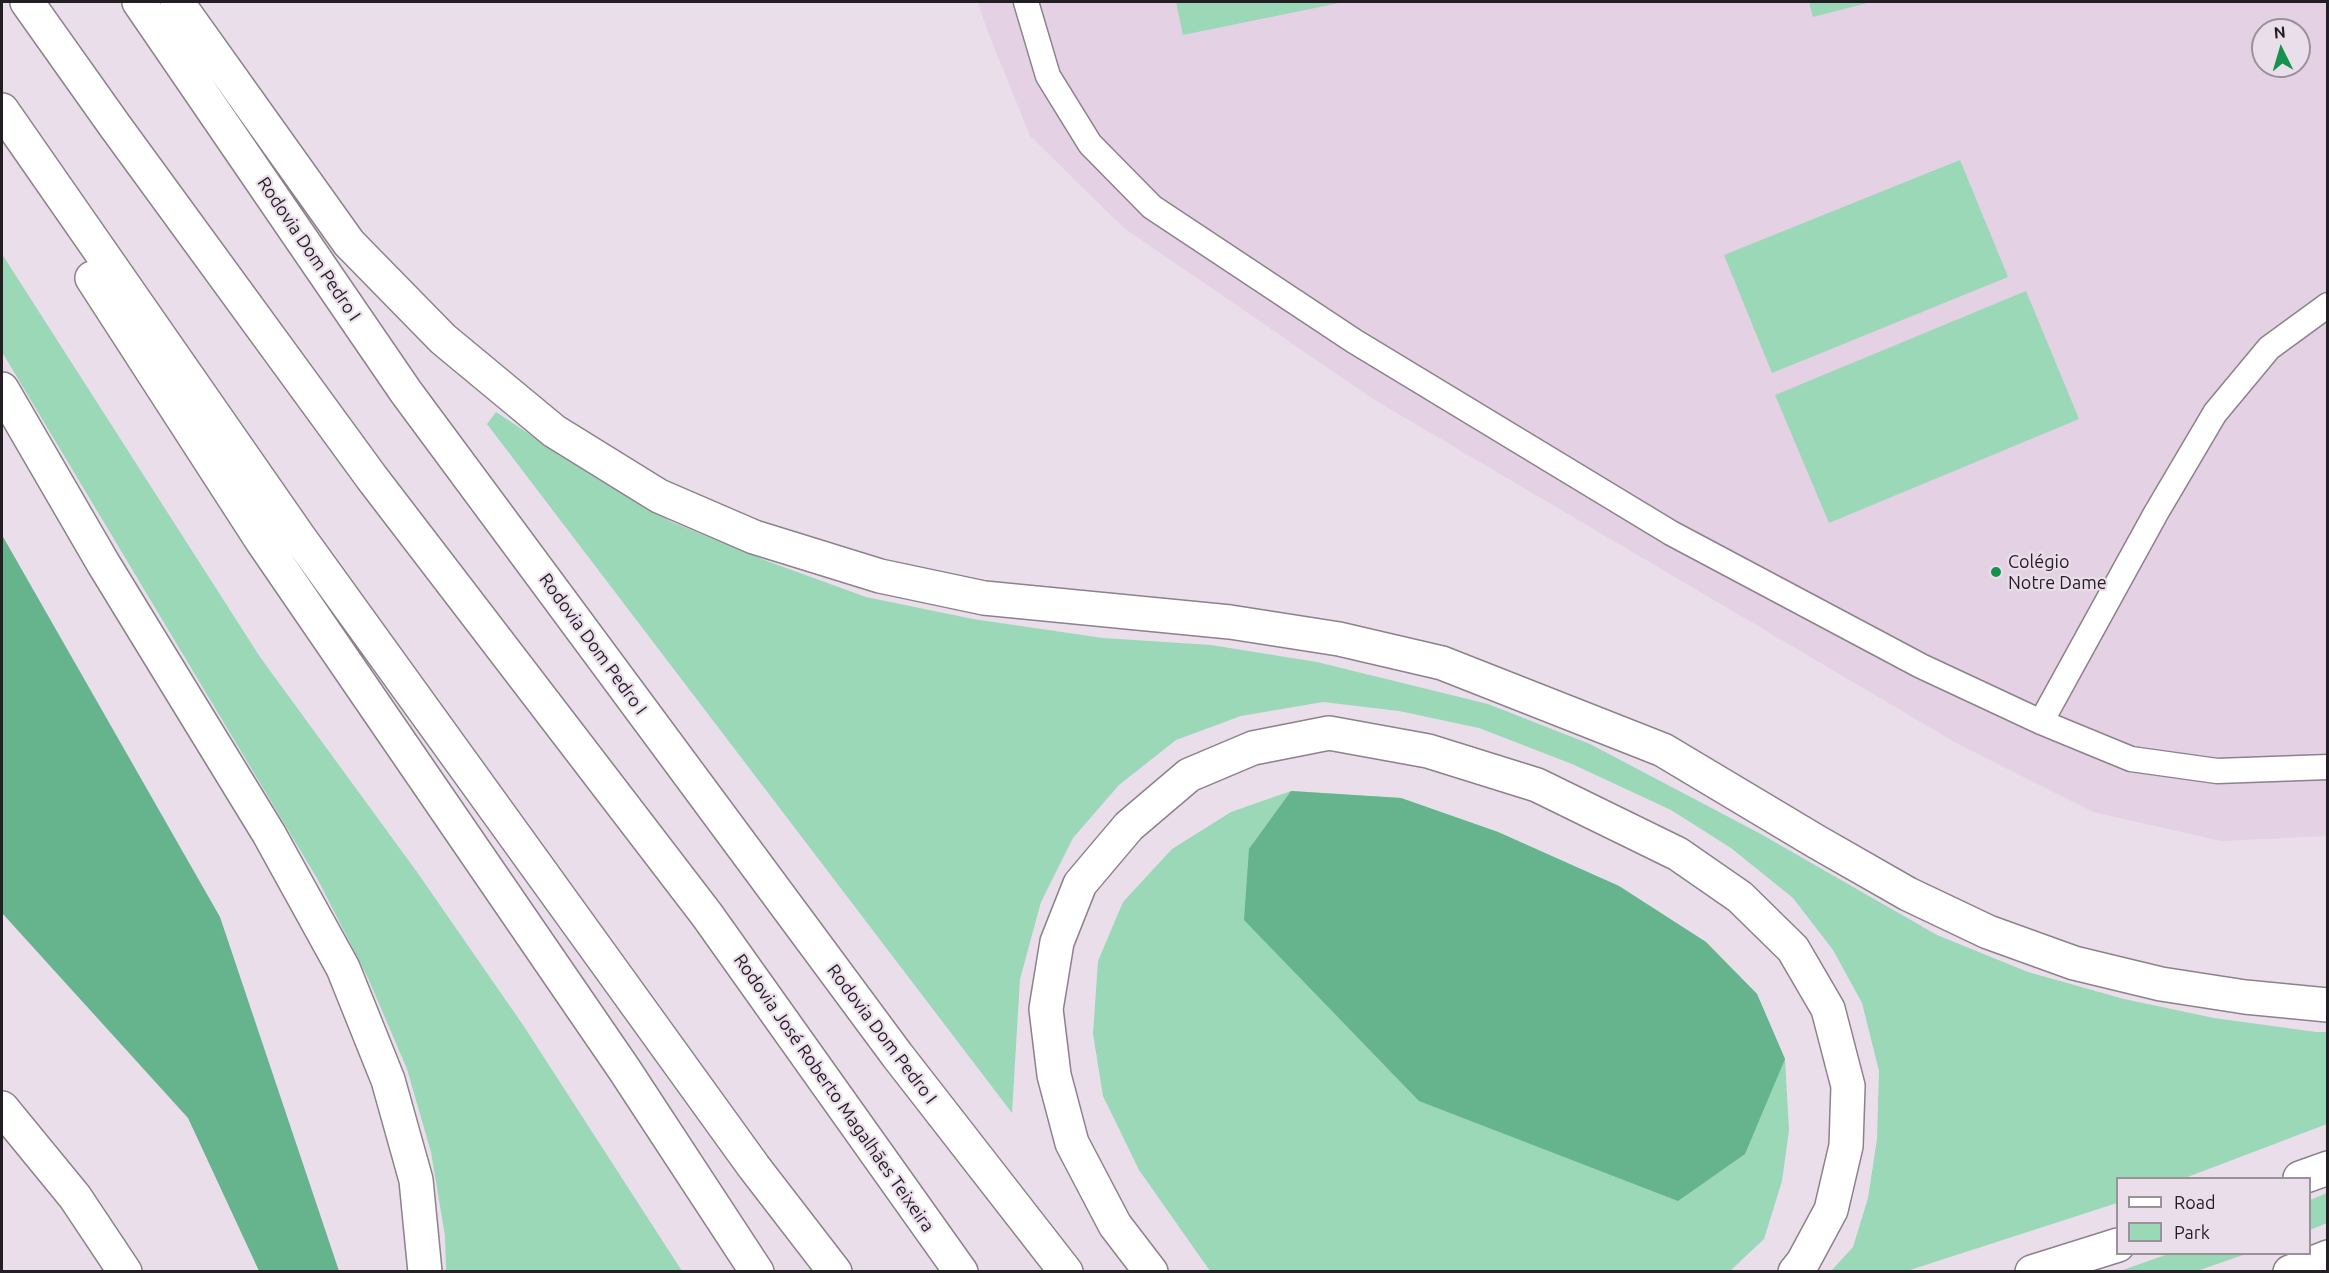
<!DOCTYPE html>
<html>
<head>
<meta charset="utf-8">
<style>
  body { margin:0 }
  #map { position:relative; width:2329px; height:1273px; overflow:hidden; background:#ebdeeb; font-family:Ubuntu,sans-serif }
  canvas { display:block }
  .frame { position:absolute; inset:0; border:3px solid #231e23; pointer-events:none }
  .legend { position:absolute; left:2116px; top:1177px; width:195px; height:78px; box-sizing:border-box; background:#ebdeeb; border:2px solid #9b919b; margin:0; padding:8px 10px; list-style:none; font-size:18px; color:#231e23 }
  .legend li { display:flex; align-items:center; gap:12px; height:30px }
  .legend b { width:30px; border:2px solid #9b919b }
  .north { position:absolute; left:2251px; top:18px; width:60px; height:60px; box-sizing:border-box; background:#ebdeeb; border:2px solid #9b919b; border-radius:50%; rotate:355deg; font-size:16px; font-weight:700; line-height:24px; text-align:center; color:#231e23 }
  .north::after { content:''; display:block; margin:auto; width:21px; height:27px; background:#16924f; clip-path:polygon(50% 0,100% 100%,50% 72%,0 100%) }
</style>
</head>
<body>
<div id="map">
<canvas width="2329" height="1273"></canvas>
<div class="frame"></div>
<ul class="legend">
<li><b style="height:8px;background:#fff"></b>Road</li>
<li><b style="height:16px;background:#9ad8b8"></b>Park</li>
</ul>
<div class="north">N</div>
</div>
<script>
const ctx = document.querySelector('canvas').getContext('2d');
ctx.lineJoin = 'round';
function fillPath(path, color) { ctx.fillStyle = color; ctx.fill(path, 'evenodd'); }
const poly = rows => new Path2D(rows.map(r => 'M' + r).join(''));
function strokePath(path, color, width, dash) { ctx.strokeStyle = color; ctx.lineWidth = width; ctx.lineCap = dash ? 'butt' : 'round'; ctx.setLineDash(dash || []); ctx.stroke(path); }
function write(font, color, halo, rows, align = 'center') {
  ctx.font = font + ' Ubuntu,sans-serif'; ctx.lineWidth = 4.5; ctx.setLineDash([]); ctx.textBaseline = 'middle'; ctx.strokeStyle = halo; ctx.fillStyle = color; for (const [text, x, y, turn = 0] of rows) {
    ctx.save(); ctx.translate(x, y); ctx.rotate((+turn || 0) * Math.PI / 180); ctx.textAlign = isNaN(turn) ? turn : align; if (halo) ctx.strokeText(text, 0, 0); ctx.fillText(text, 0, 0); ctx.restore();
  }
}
fillPath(poly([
  [978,2,2327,2,2327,836,2221,841,2093,812,1958,744,1373,399,1124,228,1030,136,986,27],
  [2263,30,2299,30,2299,66,2263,66]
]), '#e4d1e3');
fillPath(poly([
  [1176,2,1344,2,1183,35],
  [1809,2,1871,2,1813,17],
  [1960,160,2008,277,1772,373,1724,255],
  [2,254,260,657,417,872,523,1025,682,1271,446,1271,445,1236,431,1152,407,1069,368,978,318,880,2,352],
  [2026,291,2079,419,1829,523,1775,395],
  [496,412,591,475,672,522,767,561,866,597,973,619,1103,638,1211,645,1317,662,1488,704,1590,744,1759,833,1937,935,2028,972,2124,999,2214,1018,2316,1032,2327,1032,2327,1124,2185,1178,2118,1178,2117,1203,1907,1271,1831,1271,1853,1247,1868,1198,1877,1139,1879,1071,1862,1003,1833,950,1793,898,1731,848,1671,810,1572,764,1479,728,1399,711,1323,702,1241,716,1176,740,1119,785,1073,838,1041,902,1020,979,1012,1113,487,424],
  [1291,791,1401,798,1498,832,1619,886,1706,942,1757,994,1785,1059,1789,1130,1782,1181,1764,1239,1730,1271,1210,1271,1139,1170,1103,1096,1093,1034,1098,961,1123,902,1172,849,1231,812],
  [2327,1193,2327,1223,2310,1230,2310,1200],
  [2168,1254,2246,1254,2197,1271,2120,1271]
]), '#9ad8b8');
fillPath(poly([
  [2,535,220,917,339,1271,259,1271,188,1118,2,913],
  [1291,791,1401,798,1498,832,1619,886,1706,942,1757,994,1785,1059,1745,1154,1678,1201,1419,1101,1244,920,1249,849]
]), '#65b48d');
const service = poly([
  [1026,2,1048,76,1090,144,1152,207,1354,341,1671,533,1921,666,2041,722,2131,759,2217,771,2328,767],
  [2041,722,2156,513,2215,413,2269,348,2328,305]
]);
const minor = poly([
  [2,1108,75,1197,125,1272]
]);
const primary = poly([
  [2300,1178,2328,1168],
  [2032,1272,2118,1245],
  [2290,1272,2328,1257]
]);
const motorway = poly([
  [27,2,115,126,372,478,707,915,961,1272],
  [139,2,406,392,897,1055,1066,1272],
  [177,2,349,243,443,339,554,431,659,496,754,537,880,576,984,598,1230,622,1339,639,1442,663,1663,750,1817,842,1908,894,1988,932,2074,963,2161,984,2245,997,2328,1005],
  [2,110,299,537,754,1167,835,1272],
  [92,278,262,541,624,1069,757,1272],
  [2,389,103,563,269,834,343,968,388,1080,416,1180,425,1272],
  [1151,1272,1115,1225,1072,1143,1054,1075,1046,1009,1057,942,1080,884,1129,826,1189,775,1253,748,1329,733,1428,751,1537,785,1678,854,1740,897,1793,949,1828,1009,1848,1086,1846,1146,1831,1210,1803,1262,1795,1272]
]);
strokePath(service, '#8c818c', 27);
strokePath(minor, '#8c818c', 36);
strokePath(primary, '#8c818c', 36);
strokePath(motorway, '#8c818c', 36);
strokePath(service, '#fff', 24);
strokePath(minor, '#fff', 33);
strokePath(primary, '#fff', 33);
strokePath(motorway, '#fff', 33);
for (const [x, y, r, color] of [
  [1996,572,6,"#16924f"]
]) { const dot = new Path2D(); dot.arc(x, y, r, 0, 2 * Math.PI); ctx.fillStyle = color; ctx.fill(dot); strokePath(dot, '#ebdeeb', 2); }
write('18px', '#231e23', '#ebdeeb', [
  ["Rodovia Dom Pedro I",309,249,56],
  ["Rodovia Dom Pedro I",593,644,54],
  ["Rodovia Dom Pedro I",882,1034,53],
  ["Rodovia José Roberto Magalhães Teixeira",834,1093,55]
]);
write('18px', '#231e23', '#ebdeeb', [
  ["Colégio",2008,562],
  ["Notre Dame",2008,583]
], 'left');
</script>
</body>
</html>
